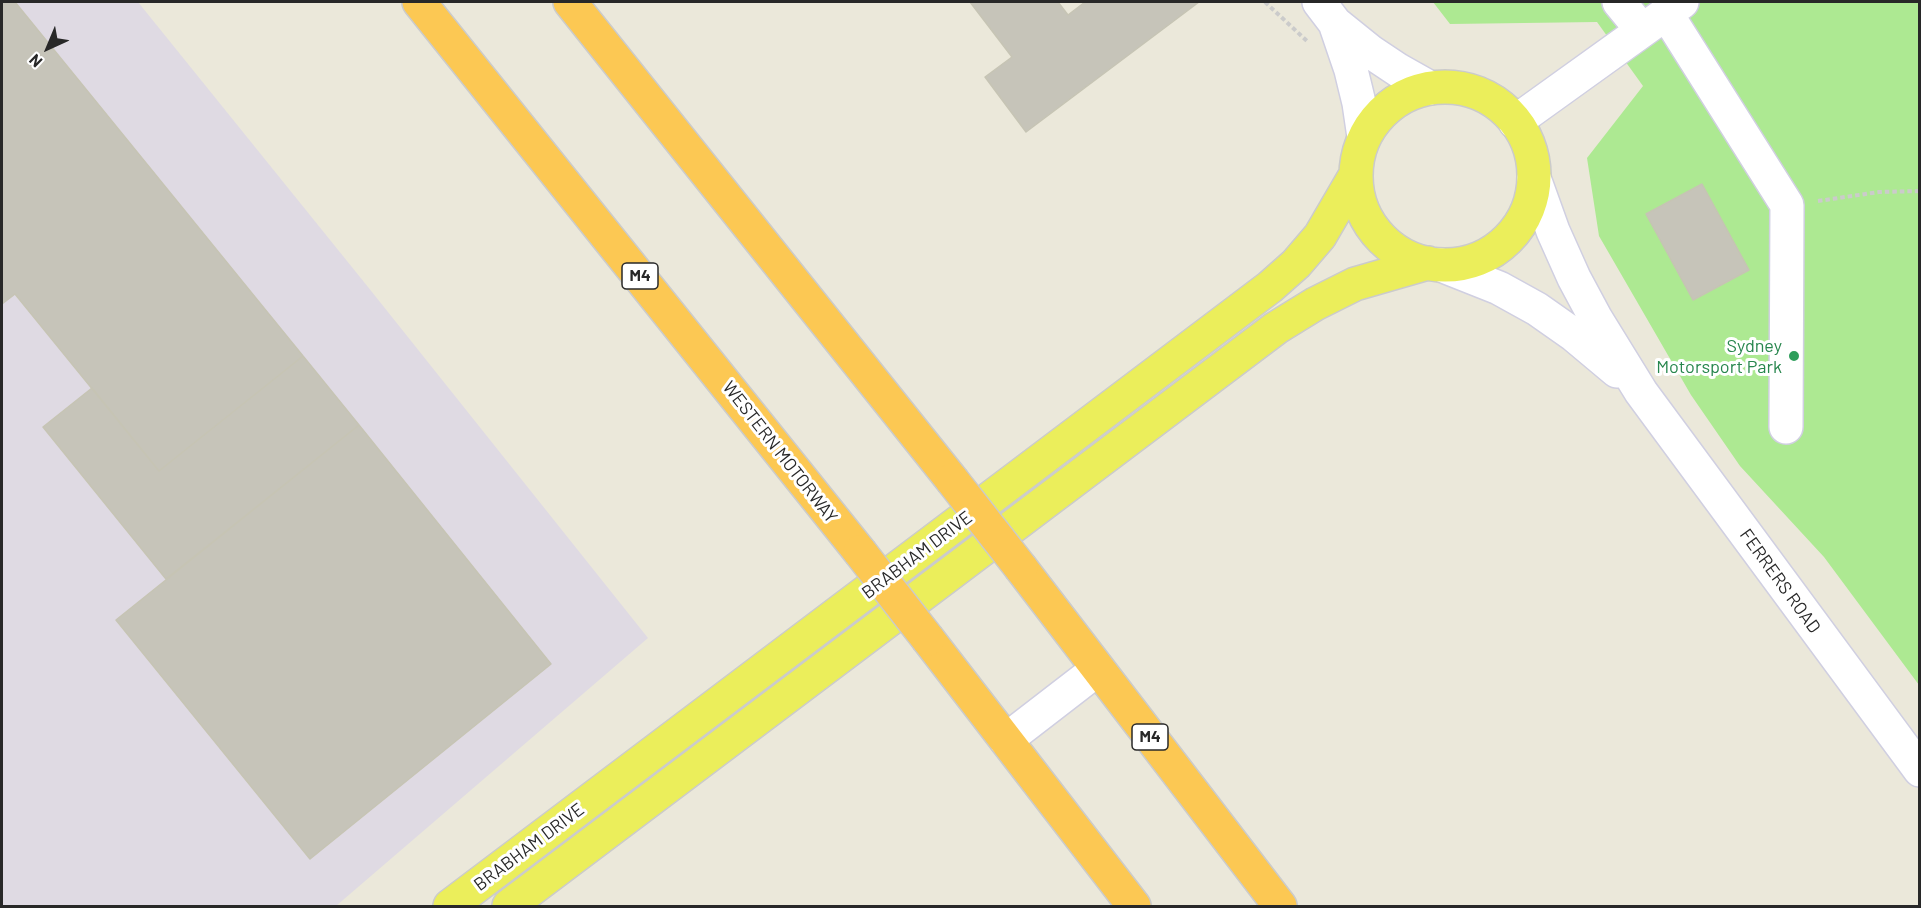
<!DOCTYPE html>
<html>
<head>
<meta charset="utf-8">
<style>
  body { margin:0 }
  #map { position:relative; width:1921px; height:908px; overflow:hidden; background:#ebe8da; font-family:Barlow,sans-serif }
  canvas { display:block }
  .frame { position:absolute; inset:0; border:3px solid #282828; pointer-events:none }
  .north { position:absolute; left:18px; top:18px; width:60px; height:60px; -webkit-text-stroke:4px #fff; paint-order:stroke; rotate:224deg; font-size:16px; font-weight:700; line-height:24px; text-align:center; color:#282828 }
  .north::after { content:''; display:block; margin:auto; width:21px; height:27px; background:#282828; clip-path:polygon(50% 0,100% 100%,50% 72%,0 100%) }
</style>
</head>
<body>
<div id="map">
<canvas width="1921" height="908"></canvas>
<div class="frame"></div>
<div class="north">N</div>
</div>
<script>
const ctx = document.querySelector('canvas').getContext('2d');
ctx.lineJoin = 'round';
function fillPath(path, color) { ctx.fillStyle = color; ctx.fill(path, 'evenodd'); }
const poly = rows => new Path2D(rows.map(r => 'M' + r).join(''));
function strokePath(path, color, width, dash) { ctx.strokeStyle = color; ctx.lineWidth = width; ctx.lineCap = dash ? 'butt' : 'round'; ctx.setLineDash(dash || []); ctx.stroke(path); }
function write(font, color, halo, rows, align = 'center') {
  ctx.font = font + ' Barlow,sans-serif'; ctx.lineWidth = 6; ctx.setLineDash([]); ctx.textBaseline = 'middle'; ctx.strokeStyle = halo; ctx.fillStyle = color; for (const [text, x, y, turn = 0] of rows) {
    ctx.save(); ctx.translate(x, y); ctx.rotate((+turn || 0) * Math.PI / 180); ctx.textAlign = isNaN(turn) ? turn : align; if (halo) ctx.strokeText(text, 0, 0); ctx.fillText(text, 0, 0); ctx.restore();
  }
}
fillPath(poly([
  [2,2,138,2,368,287,648,638,336,906,2,906]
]), '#dfdae3');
fillPath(poly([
  [1433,2,1919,2,1919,685,1824,557,1740,466,1691,395,1599,236,1587,158,1643,86,1597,22,1450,24]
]), '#ade992');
const building = poly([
  [2,2,15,2,303,356,159,471,15,294,2,304,2,2],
  [970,2,1058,2,1068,15,1085,2,1199,2,1026,132,985,77,1012,57,970,2],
  [1702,184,1749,270,1693,300,1646,214,1702,184],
  [303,356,359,425,166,579,43,427,92,388,159,471,303,356],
  [359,425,551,664,310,859,116,620,359,425]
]);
fillPath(building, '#c6c4b9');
strokePath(building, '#c6c4b4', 1.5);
const minor = poly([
  [1319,2,1335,23,1371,52,1398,70,1430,88],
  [1619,2,1642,30],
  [1666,13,1787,205,1786,427],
  [1335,23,1351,70,1359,103,1364,137],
  [1515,122,1682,2],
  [1534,178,1553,231,1574,278,1596,319,1641,392,1920,770],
  [1441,265,1499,288,1537,309,1574,335,1617,371],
  [1006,740,1098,669]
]);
const major = poly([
  '1356 176a89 89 0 1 1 178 0a89 89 0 1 1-178 0Z',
  [450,906,1270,287,1296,264,1320,236,1355,176],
  [509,906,1276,328,1315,304,1355,284,1428,263]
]);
const highway = poly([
  [419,2,860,552],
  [570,2,952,480],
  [1021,568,1280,906],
  [928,639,1134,906]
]);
strokePath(minor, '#d0cfe1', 36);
strokePath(major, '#cbcbcb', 36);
strokePath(highway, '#cbcbcb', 36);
strokePath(poly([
  [1265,2,1308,42],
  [1818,201,1879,192,1920,191]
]), '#cbcbcb', 4, [4.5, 3]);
strokePath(minor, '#fff', 33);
strokePath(major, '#ebee5b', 33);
strokePath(highway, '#fcc853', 33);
const highwayBridge = poly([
  [952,480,1021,568],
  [860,552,928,639]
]);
strokePath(highwayBridge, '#cbcbcb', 36, []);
strokePath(highwayBridge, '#fcc853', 33);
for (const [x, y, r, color] of [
  [1794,356,6,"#2e9e5b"]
]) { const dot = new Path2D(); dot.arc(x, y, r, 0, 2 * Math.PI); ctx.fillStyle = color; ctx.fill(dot); strokePath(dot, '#fff', 2); }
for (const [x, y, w] of [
  [640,276,36],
  [1150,737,36]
]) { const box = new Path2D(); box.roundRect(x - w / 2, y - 13, w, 26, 4.5); ctx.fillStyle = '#fff'; ctx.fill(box); strokePath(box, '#282828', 1.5); }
write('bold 16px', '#282828', null, [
  ["M4",640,276],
  ["M4",1150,737]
]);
write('18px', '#27864d', '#fff', [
  ["Sydney",1782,346],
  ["Motorsport Park",1782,367]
], 'right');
write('18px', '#282828', '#fff', [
  ["WESTERN MOTORWAY",780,452,52],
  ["BRABHAM DRIVE",917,555,-37],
  ["FERRERS ROAD",1780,581,54],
  ["BRABHAM DRIVE",529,847,-37]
]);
</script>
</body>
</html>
